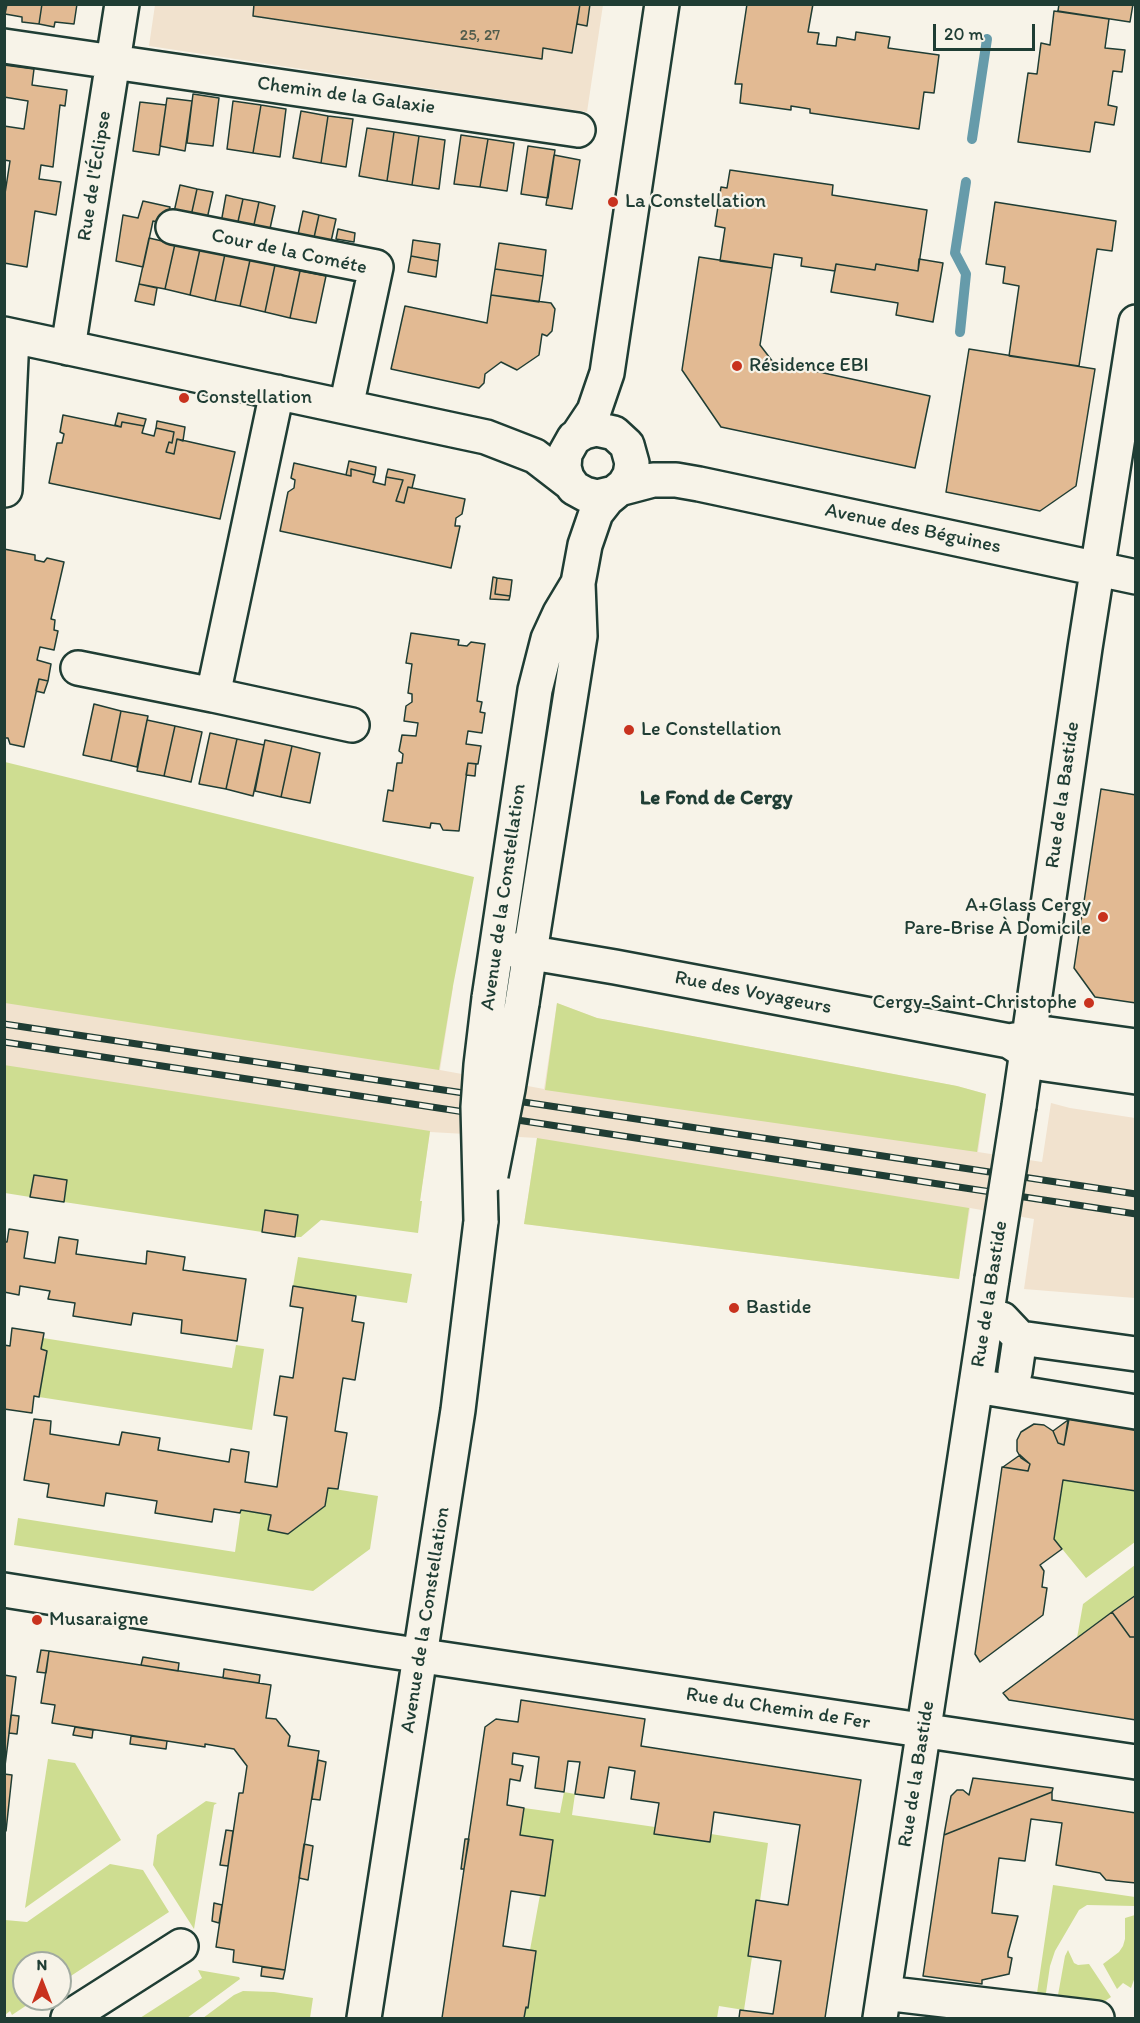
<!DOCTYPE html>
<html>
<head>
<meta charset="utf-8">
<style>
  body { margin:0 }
  #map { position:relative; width:1140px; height:2023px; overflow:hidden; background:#f7f3e8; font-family:Itim,sans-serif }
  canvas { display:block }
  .frame { position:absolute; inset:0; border:6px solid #1f3d34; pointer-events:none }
  .north { position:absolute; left:12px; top:1951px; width:60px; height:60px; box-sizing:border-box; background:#f7f3e8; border:2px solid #a1aaa0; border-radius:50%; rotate:0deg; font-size:16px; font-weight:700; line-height:24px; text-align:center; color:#1f3d34 }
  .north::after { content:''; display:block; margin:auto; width:21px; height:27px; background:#c8321e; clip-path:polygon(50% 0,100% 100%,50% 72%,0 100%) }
  .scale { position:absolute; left:933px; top:24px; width:102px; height:27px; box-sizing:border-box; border:3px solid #1f3d34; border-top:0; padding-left:8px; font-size:18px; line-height:21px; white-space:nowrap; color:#1f3d34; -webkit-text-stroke:4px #f7f3e8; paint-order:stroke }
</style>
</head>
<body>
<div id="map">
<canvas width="1140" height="2023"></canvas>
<div class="frame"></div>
<div class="north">N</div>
<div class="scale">20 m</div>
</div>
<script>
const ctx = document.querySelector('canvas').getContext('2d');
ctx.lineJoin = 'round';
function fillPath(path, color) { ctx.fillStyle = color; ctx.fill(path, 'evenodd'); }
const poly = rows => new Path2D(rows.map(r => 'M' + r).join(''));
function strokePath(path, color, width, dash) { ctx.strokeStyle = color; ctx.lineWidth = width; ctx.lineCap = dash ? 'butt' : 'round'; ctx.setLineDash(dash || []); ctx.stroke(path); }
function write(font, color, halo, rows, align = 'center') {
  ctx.font = font + ' Itim,sans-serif'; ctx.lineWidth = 4.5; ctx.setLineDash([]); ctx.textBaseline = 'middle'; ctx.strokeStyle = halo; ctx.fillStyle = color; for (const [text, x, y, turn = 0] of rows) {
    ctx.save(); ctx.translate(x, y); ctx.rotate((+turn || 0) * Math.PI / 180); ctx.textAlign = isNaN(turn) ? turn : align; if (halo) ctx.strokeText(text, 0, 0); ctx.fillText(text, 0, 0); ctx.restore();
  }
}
fillPath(poly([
  [155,5,603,5,587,112,149,46],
  [5,911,453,987,440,1070,544,1089,557,1003,597,1018,957,1086,986,1094,978,1152,1042,1162,1051,1103,1070,1108,1135,1118,1135,1298,1024,1289,1034,1219,970,1208,959,1279,524,1224,537,1138,430,1132,420,1201,5,1149]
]), '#f1e2ce');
fillPath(poly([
  [5,762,474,877,453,986,439,1070,5,1003],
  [557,1003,597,1018,957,1086,986,1094,977,1152,545,1090],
  [4,1065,430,1131,420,1201,422,1201,418,1233,321,1220,301,1237,295,1237,298,1215,265,1210,262,1232,64,1202,67,1180,34,1175,30,1197,5,1193],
  [537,1138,969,1208,959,1279,524,1224],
  [298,1257,412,1274,407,1303,293,1286],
  [43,1338,232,1368,236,1345,264,1349,252,1430,39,1397,46,1351,41,1349],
  [1063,1480,1135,1491,1135,1542,1086,1578,1054,1539],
  [328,1488,378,1496,370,1549,313,1591,14,1545,18,1518,235,1552,241,1510,271,1515,269,1530,288,1534,325,1506],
  [1135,1565,1135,1595,1077,1638,1083,1604],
  [48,1759,75,1763,121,1840,25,1908],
  [564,1792,575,1794,572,1815,655,1827,655,1834,709,1842,711,1834,768,1843,760,1901,756,1901,748,1956,752,1957,744,2010,719,2006,717,2018,524,2018,536,1951,530,1950,540,1895,545,1896,553,1841,520,1835,524,1808,560,1813],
  [206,1801,217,1803,214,1805,194,1929,153,1865,157,1835],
  [110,1864,143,1870,169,1912,60,1983,60,1963,24,1963,24,1999,36,1999,12,2015,10,2011,5,2015,5,1920,27,1922],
  [1053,1885,1135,1897,1135,1906,1087,1905,1079,1910,1055,1951,1050,1966,1046,1993,1037,1993],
  [1135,1915,1135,1977,1131,1988,1123,1983,1117,1989,1103,1964,1119,1952,1123,1946,1125,1939,1125,1918],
  [1068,1950,1074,1963,1078,1965,1089,1964,1111,1997,1105,2001,1058,1995,1065,1956],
  [198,1970,239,1977,240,1979,187,2018,140,2018,202,1978],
  [243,1991,274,1992,313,1998,310,2018,203,2018,234,1995]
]), '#cedd91');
strokePath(poly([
  [972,139,987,39],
  [960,332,966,274,955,253,966,182]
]), '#669baa', 10);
const building = poly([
  [7,4,42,4,39,24,22,22,22,17,5,14,7,4],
  [42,4,77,4,74,24,55,22,54,27,39,24,42,4],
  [254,4,580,4,572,53,543,48,542,59,253,16,254,4],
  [580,4,590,4,587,26,577,24,580,4],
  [747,4,813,4,808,32,819,33,817,44,836,46,837,37,855,40,856,32,890,37,888,48,939,55,934,93,924,92,919,129,810,113,810,109,791,106,791,110,740,103,742,84,735,84,747,4],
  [1059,4,1133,4,1130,22,1058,11,1059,4],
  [1054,11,1109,19,1105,48,1125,50,1122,72,1113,71,1108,105,1117,107,1114,125,1095,122,1090,152,1018,142,1028,73,1037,74,1041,43,1050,45,1054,11],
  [4,65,34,69,32,85,67,90,65,106,60,105,53,167,41,165,39,179,61,182,56,215,35,211,27,267,4,263,4,200,10,161,4,160,4,126,24,129,28,101,4,97,4,65],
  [193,94,219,98,213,146,187,143,193,94],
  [167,98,192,101,185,151,160,146,167,98],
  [233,101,261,105,253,153,227,149,233,101],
  [140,102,166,105,159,155,133,151,140,102],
  [261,105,286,109,280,157,253,153,261,105],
  [301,111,328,116,321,163,293,158,301,111],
  [328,116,353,119,346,167,321,163,328,116],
  [367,128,394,132,387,181,359,176,367,128],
  [394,132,419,136,412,185,387,181,394,132],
  [461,135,488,139,480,187,454,184,461,135],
  [419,136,445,140,439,189,412,185,419,136],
  [488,139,514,143,507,191,480,187,488,139],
  [528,146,555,150,548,198,521,194,528,146],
  [554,155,580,160,572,209,546,205,554,155],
  [730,170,833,185,832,195,927,210,918,271,876,264,875,270,836,264,835,271,801,266,802,258,774,254,772,268,720,261,725,228,715,226,721,187,727,188,730,170],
  [180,185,197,189,191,216,174,212,180,185],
  [197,189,213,192,207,219,191,216,197,189],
  [226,195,243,199,237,226,221,223,226,195],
  [243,199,259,202,253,229,237,226,243,199],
  [143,201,170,207,166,224,153,221,143,267,116,261,123,215,138,218,143,201],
  [259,202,275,206,269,233,253,229,259,202],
  [995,202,1116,221,1112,251,1097,249,1079,366,1009,356,1019,286,1003,283,1005,267,986,264,995,202],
  [303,211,319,215,313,242,297,239,303,211],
  [319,215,336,219,330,246,313,242,319,215],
  [338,229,355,233,354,242,336,239,338,229],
  [149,238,175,244,165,289,139,284,149,238],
  [413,240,440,244,438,261,411,256,413,240],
  [499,243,546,250,543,276,495,269,499,243],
  [175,244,200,249,190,295,165,289,175,244],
  [200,249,225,254,215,301,190,295,200,249],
  [225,254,250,260,240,306,215,301,225,254],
  [411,256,438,261,436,277,408,272,411,256],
  [699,257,772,268,760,345,773,362,930,396,915,468,721,427,682,370,699,257],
  [919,259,943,263,933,322,896,315,898,303,831,292,836,264,875,270,876,264,918,271,919,259],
  [250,260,275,265,265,312,240,306,250,260],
  [275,265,300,271,290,318,265,312,275,265],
  [495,269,543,276,539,302,491,295,495,269],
  [300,271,326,276,316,323,290,318,300,271],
  [139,284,157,288,154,305,135,301,139,284],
  [491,295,551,303,555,309,552,331,547,336,542,334,539,355,517,370,501,362,485,374,484,383,479,388,391,369,405,306,487,323,491,295],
  [969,349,1095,369,1076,486,1040,511,946,492,969,349],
  [118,413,146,419,144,426,122,422,121,427,115,425,118,413],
  [63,415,121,427,122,422,144,426,142,433,154,436,156,428,174,432,172,443,169,442,166,452,174,454,177,439,235,452,220,519,49,483,57,443,62,443,64,434,60,432,63,415],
  [157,421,185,427,183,441,177,439,174,454,166,452,169,442,172,443,174,432,156,428,157,421],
  [349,461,376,467,375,475,351,469,351,476,346,475,349,461],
  [294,463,351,476,351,469,375,475,373,482,385,485,386,477,403,480,396,501,404,503,408,487,465,499,462,514,456,518,455,526,460,526,451,568,280,531,288,492,294,488,295,480,291,478,294,463],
  [388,469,415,475,412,488,408,487,404,503,396,501,403,480,386,477,388,469],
  [4,549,35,555,35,560,44,562,47,558,64,562,51,619,55,620,54,630,58,631,54,650,40,647,37,660,51,664,48,681,39,679,24,747,10,744,8,738,4,738,4,549],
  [493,577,497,578,495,594,510,596,509,600,490,599,493,577],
  [497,578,512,580,510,596,495,594,497,578],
  [411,633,459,640,458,645,467,646,471,642,485,644,477,701,482,702,480,712,485,713,482,733,468,731,466,744,481,746,478,764,468,763,459,831,443,830,440,824,431,823,430,828,383,821,388,790,393,791,397,763,402,763,403,754,399,751,402,735,416,736,418,723,404,721,406,706,412,702,412,694,408,693,412,664,406,663,411,633],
  [39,679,48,681,44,693,36,691,39,679],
  [94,704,121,711,111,761,83,755,94,704],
  [121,711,148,716,137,767,111,761,121,711],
  [147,720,175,726,164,776,137,771,147,720],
  [175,726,202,732,191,782,164,776,175,726],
  [210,733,237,739,226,789,199,784,210,733],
  [237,739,264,745,253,796,226,789,237,739],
  [265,740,292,746,281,797,255,791,265,740],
  [292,746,320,753,310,803,281,797,292,746],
  [468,763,476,764,475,776,466,775,468,763],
  [1101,789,1136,795,1136,1003,1095,997,1074,968,1101,789],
  [34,1175,67,1180,64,1202,30,1197,34,1175],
  [265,1210,298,1215,295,1237,262,1232,265,1210],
  [9,1229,28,1232,24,1258,55,1263,59,1237,78,1240,76,1254,146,1264,147,1251,185,1257,183,1270,246,1279,237,1341,181,1333,182,1320,133,1313,131,1325,73,1316,75,1303,48,1299,50,1291,20,1286,19,1295,4,1292,4,1242,7,1242,9,1229],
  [293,1286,356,1296,352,1321,364,1323,355,1380,343,1378,335,1431,347,1433,338,1489,328,1488,325,1506,288,1534,268,1530,271,1515,241,1510,240,1513,214,1509,212,1522,155,1513,157,1501,106,1493,104,1506,47,1497,49,1484,24,1480,34,1419,51,1421,50,1434,119,1445,122,1432,160,1438,158,1450,229,1462,231,1449,249,1452,245,1482,277,1487,287,1417,274,1415,280,1376,293,1378,303,1308,290,1306,293,1286],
  [12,1328,44,1333,41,1349,47,1351,39,1397,34,1396,32,1413,4,1409,4,1345,10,1346,12,1328],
  [1069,1419,1136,1429,1136,1491,1063,1480,1054,1539,1062,1549,1040,1565,1044,1571,1042,1587,1047,1588,1043,1615,980,1662,975,1654,1002,1467,1028,1471,1030,1464,1021,1458,1017,1451,1017,1440,1021,1432,1034,1424,1044,1425,1053,1431,1058,1443,1064,1445,1069,1419],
  [1068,1420,1064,1445,1058,1443,1053,1431,1068,1420],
  [1020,1455,1030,1464,1028,1471,1003,1467,1020,1455],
  [1136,1595,1136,1637,1130,1637,1112,1612,1136,1595],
  [1112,1612,1130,1637,1136,1637,1136,1720,1009,1700,1003,1693,1112,1612],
  [41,1650,49,1651,46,1673,37,1672,41,1650],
  [49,1651,271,1685,266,1718,276,1719,290,1736,288,1746,319,1751,285,1970,233,1962,234,1950,216,1947,239,1793,243,1793,247,1766,234,1749,205,1744,205,1747,199,1746,52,1723,55,1705,41,1703,49,1651],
  [143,1657,179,1663,178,1671,141,1665,143,1657],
  [224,1669,260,1675,259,1683,223,1678,224,1669],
  [4,1675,16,1677,4,1774,4,1675],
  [521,1700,645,1719,641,1746,861,1780,825,2018,739,2018,740,2010,773,2014,781,1961,748,1956,756,1900,788,1905,800,1825,714,1812,710,1842,654,1834,659,1803,631,1799,635,1771,609,1767,604,1798,575,1794,580,1762,568,1761,564,1792,535,1788,539,1757,513,1753,512,1764,523,1766,520,1781,510,1779,507,1805,524,1808,520,1835,553,1840,545,1896,511,1891,503,1946,536,1951,528,2008,526,2007,524,2018,442,2018,485,1727,496,1719,518,1722,521,1700],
  [11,1715,19,1716,17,1734,9,1733,11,1715],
  [75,1727,93,1730,92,1738,73,1735,75,1727],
  [131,1736,167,1741,166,1749,130,1744,131,1736],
  [318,1760,326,1762,320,1800,312,1799,318,1760],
  [4,1774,12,1775,6,1831,4,1831,4,1774],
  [973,1778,1053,1788,1052,1792,944,1835,951,1796,957,1790,963,1790,969,1795,973,1778],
  [1052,1792,1052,1800,1136,1813,1136,1883,1106,1880,1100,1873,1056,1865,1062,1823,1031,1819,1025,1861,999,1858,992,1913,1018,1916,1008,1953,1008,1957,1012,1958,1009,1974,982,1980,982,1984,923,1976,944,1835,1052,1792],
  [226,1830,233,1831,228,1866,220,1865,226,1830],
  [465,1839,469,1839,464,1869,461,1869,465,1839],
  [304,1844,313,1846,308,1880,299,1878,304,1844],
  [214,1903,222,1905,219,1923,212,1921,214,1903],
  [262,1967,285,1970,283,1979,261,1976,262,1967]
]);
fillPath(building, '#e2ba93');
strokePath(building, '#1f3d34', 1.5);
const minor = poly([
  [4,46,578,130],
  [173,227,376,267,346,407],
  [4,334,486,437,535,456,570,483],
  [68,348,122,4],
  [578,435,594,411,607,373,662,4],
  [619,489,653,480,676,480,699,484,1136,577],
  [5,490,12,336],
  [78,668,213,695,277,392],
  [213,695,352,725],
  [497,947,615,967,1009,1041,1045,1064,1136,1077],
  [489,998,535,690,548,639,560,613,578,583],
  [522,1003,580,636,578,583,585,545,596,513,607,499,624,485,630,475,632,463,627,445,614,433,596,429,584,432,574,438,565,454,564,467,567,478,574,488,585,494,597,497,614,493],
  [1009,1041,1049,1034,1136,1046],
  [1019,1106,1085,648,1136,322],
  [1002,1319,1020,1338,1136,1354],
  [1015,1372,1020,1338],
  [976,1386,1136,1412],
  [4,1590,376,1649,1136,1762],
  [884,1993,1097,2018],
  [68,2018,181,1946],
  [364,2018,458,1410,481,1221],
  [880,2018,992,1279]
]);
strokePath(minor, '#1f3d34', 38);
strokePath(minor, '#f7f3e8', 33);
const rail = poly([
  [4,1024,1136,1194],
  [4,1042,1136,1214]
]);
strokePath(rail, '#1f3d34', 7);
strokePath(rail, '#f7f3e8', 4.5, [14]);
const minorBridge = poly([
  [491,1175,508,1089,522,1003],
  [481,1221,478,1107,481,1065,489,998],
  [992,1279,1019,1106]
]);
strokePath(minorBridge, '#1f3d34', 38, []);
strokePath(minorBridge, '#f7f3e8', 33);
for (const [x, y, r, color] of [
  [613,202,6,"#c8321e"],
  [737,366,6,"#c8321e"],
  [184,398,6,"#c8321e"],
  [629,730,6,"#c8321e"],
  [1103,917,6,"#c8321e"],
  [1089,1003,6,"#c8321e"],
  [734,1308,6,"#c8321e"],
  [37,1620,6,"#c8321e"]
]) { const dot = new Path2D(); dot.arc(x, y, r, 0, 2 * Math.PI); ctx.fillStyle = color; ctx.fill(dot); strokePath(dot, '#f7f3e8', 2); }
write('16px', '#505c4c', null, [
  ["25, 27",480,36]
]);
write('20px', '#1f3d34', '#f7f3e8', [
  ["Chemin de la Galaxie",346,96,8],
  ["Rue de l'Éclipse",95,176,-81],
  ["Cour de la Cométe",289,252,12],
  ["Avenue des Béguines",913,529,12],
  ["Rue de la Bastide",1063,795,-82],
  ["Avenue de la Constellation",504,897,-82],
  ["Rue des Voyageurs",753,993,11],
  ["Rue de la Bastide",990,1294,-81],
  ["Avenue de la Constellation",426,1620,-81],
  ["Rue du Chemin de Fer",778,1709,9],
  ["Rue de la Bastide",917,1774,-81]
]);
write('20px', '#1f3d34', '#f7f3e8', [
  ["La Constellation",625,202],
  ["Résidence EBI",749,366],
  ["Constellation",196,398],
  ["Le Constellation",641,730],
  ["A+Glass Cergy",1091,906,"right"],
  ["Pare-Brise À Domicile",1091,929,"right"],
  ["Cergy-Saint-Christophe",1077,1003,"right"],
  ["Bastide",746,1308],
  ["Musaraigne",49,1620]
], 'left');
write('bold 21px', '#1f3d34', '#f7f3e8', [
  ["Le Fond de Cergy",716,799]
]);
</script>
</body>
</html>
